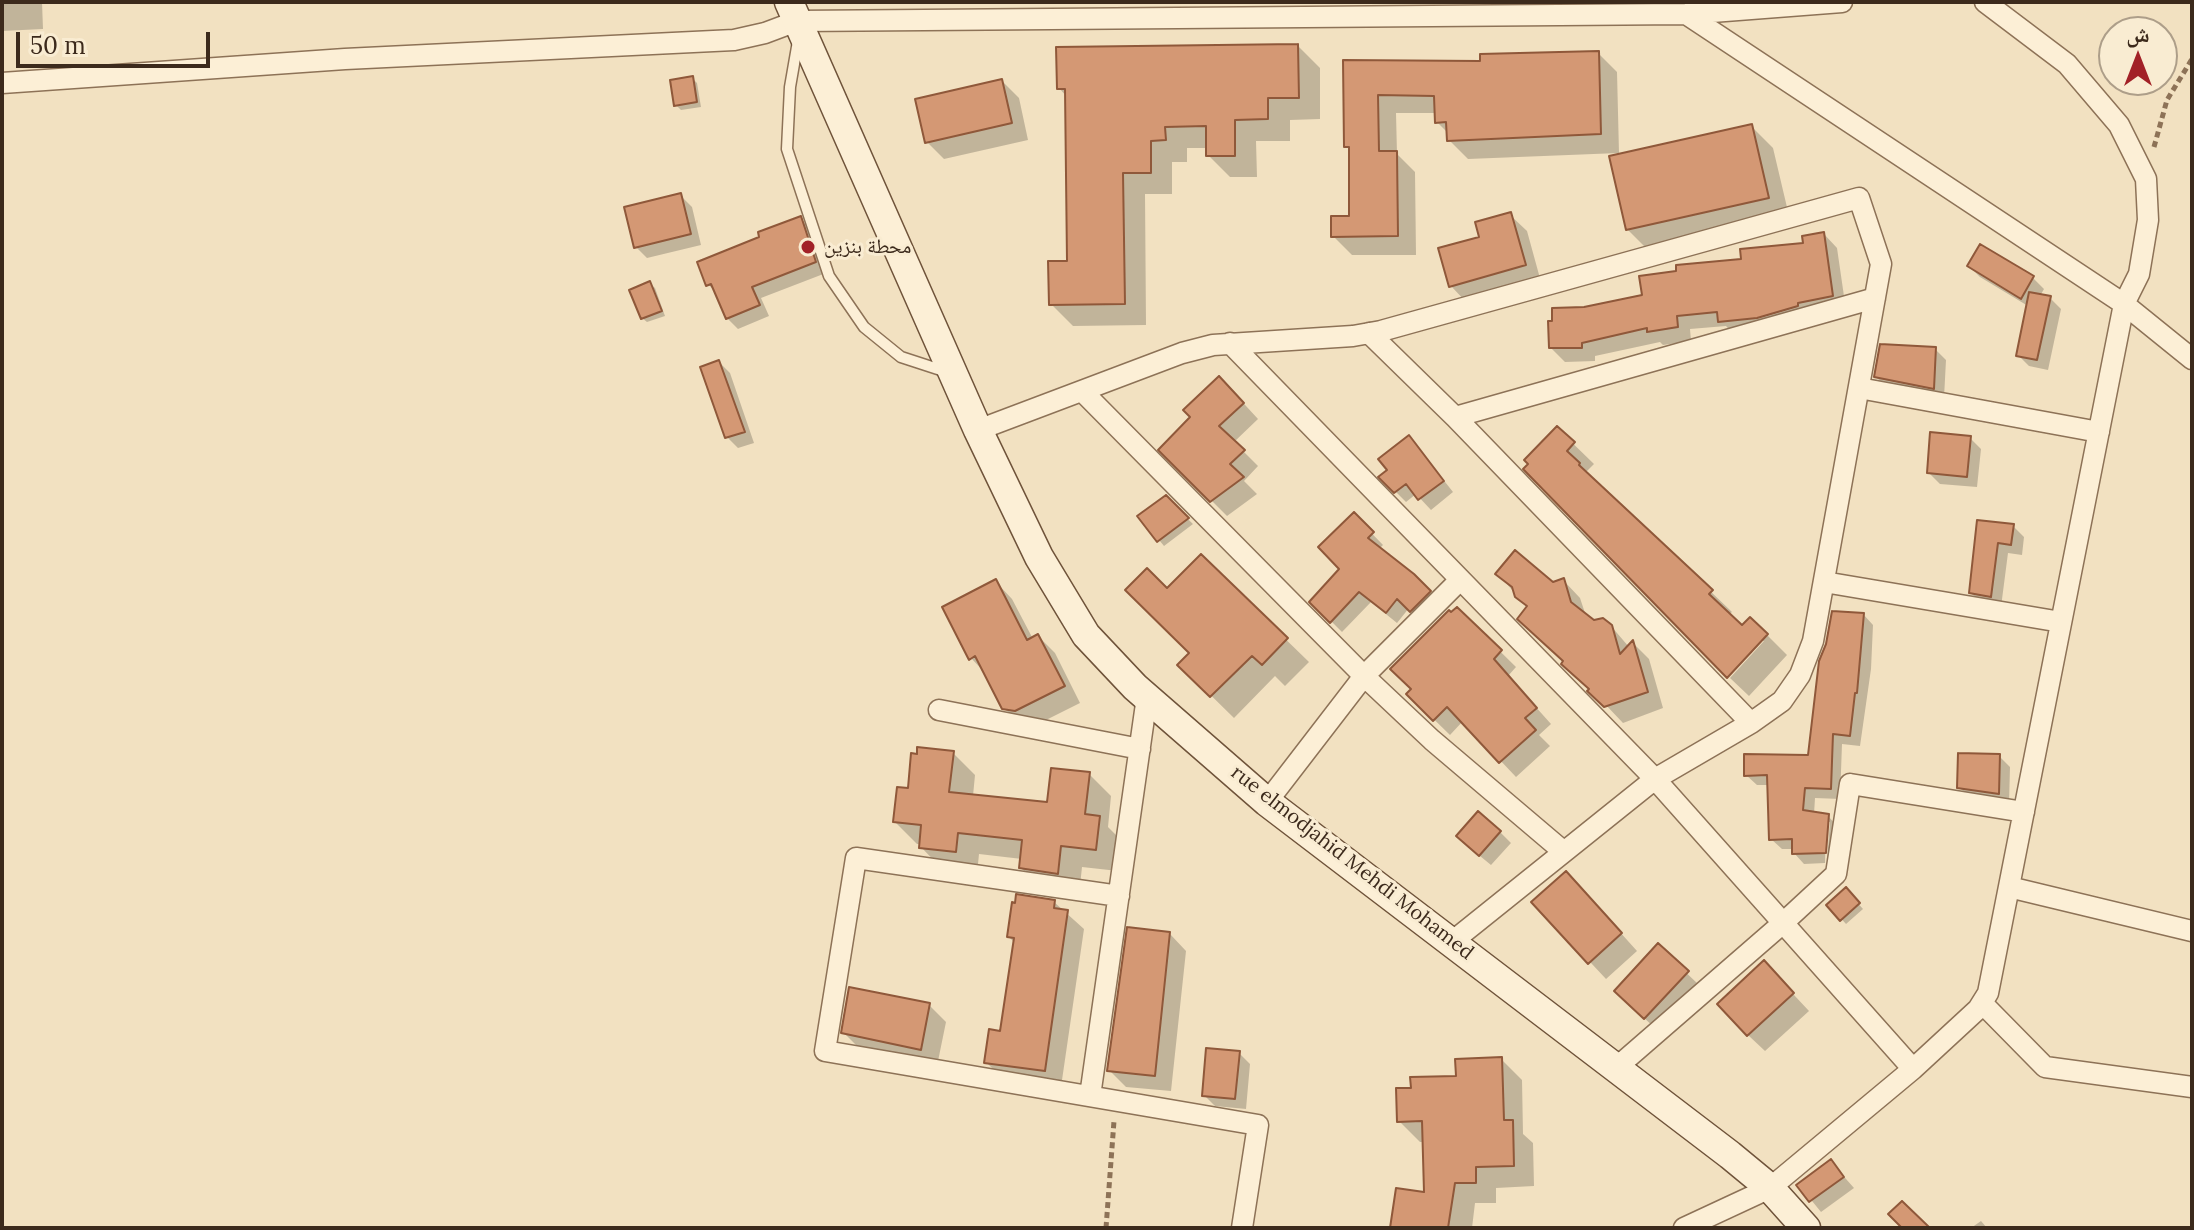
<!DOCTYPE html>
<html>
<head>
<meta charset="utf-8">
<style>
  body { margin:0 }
  #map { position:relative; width:2194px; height:1230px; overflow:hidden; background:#f2e1c1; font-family:Lora,"Noto Naskh Arabic",serif }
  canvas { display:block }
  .frame { position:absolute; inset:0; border:4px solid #3c2a1c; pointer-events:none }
  .north { position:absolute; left:2098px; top:16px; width:80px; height:80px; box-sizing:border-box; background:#f9ecd2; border:2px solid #ad9e89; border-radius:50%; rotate:0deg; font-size:22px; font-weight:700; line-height:32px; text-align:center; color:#3c2a1c }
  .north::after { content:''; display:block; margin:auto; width:28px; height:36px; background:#a22127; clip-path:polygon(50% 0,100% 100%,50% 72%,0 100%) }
  .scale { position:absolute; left:16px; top:32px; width:194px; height:36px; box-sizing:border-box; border:4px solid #3c2a1c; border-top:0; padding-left:10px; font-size:24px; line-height:28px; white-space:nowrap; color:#3c2a1c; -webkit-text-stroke:6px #f9ecd2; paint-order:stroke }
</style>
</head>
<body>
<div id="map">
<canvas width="2194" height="1230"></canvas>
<div class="frame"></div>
<div class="north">ش</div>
<div class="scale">50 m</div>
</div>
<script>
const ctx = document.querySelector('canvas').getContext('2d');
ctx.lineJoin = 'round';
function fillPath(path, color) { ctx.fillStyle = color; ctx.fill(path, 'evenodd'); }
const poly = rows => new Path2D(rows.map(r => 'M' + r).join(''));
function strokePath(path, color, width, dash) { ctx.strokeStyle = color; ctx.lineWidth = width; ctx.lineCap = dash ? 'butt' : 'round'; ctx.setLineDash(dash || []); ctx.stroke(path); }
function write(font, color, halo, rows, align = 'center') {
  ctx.font = font + ' Lora,"Noto Naskh Arabic",serif'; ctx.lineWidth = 6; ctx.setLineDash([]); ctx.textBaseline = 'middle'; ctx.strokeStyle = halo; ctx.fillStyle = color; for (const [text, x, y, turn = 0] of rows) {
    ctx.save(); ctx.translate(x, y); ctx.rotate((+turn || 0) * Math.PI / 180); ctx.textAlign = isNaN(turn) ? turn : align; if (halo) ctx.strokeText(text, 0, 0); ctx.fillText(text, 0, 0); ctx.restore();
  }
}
fillPath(poly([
  [2,2,42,2,43,29,2,31],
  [1298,46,1320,68,1320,119,1290,120,1290,141,1256,141,1257,177,1230,177,1208,155,1208,148,1187,148,1187,162,1172,162,1172,194,1145,194,1146,325,1073,326,1051,304,1069,263,1067,97,1059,88],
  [1598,53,1617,72,1619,153,1468,159,1449,140,1448,133,1437,122,1437,113,1396,113,1397,154,1415,172,1416,255,1352,255,1333,236,1351,218,1351,150,1346,146,1345,62,1482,63],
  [692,78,697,83,701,107,681,110,676,105],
  [1002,81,1019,98,1028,140,944,159,927,142],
  [1751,126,1773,148,1790,220,1650,252,1627,229],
  [681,196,692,207,701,245,647,258,636,247],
  [1510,215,1527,231,1541,282,1467,303,1451,286,1482,238],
  [800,218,811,229,826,273,761,298,769,316,738,329,727,318,717,294,708,284,762,238],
  [1824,234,1837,248,1846,310,1734,335,1726,326,1690,329,1691,341,1663,345,1660,342,1595,356,1595,361,1565,362,1551,348,1584,309,1644,296,1743,261,1805,245],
  [1981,246,2033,278,2044,289,2040,296,2050,298,2061,309,2048,370,2029,366,2018,355,2028,306,1980,277,1969,266],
  [650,284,655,288,665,316,647,322,642,318],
  [1935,349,1946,360,1944,398,1887,388,1876,377],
  [719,362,730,373,754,443,738,448,727,437,703,368],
  [1235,394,1258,419,1234,442,1258,466,1244,481,1257,494,1227,516,1161,450],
  [1557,428,1594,464,1586,472,1732,612,1728,615,1742,628,1767,635,1787,655,1749,696,1730,678,1764,641,1759,641,1526,469],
  [1970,438,1981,449,1977,487,1940,484,1929,473],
  [1419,449,1453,492,1431,510,1416,494,1406,502,1381,477],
  [1166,498,1193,524,1164,546,1140,517],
  [1354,515,1383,545,1379,549,1413,576,1440,603,1422,621,1409,608,1397,623,1371,602,1342,632,1312,602,1342,569],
  [1979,522,2013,526,2024,537,2022,555,2008,553,2001,607,1982,604,1971,593],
  [1201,557,1309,662,1285,686,1275,676,1234,718,1180,665,1192,653,1167,591],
  [1498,574,1553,584,1564,581,1580,598,1586,616,1593,622,1611,626,1629,647,1633,643,1649,659,1663,708,1623,723,1565,662,1528,608],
  [996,582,1012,599,1033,639,1038,636,1055,653,1080,703,1032,727,1021,725,1004,708,986,674,971,658],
  [1457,609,1516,667,1508,676,1551,724,1539,735,1550,746,1516,777,1463,721,1450,735,1408,694,1451,615],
  [1863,614,1873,625,1871,669,1860,746,1842,744,1840,799,1815,798,1814,814,1828,816,1838,827,1836,863,1827,863,1830,822,1826,822,1825,863,1804,864,1794,853,1794,849,1782,849,1771,839,1770,785,1757,785,1746,775,1810,757],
  [953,753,975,775,973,796,1049,805,1089,774,1111,796,1108,827,1121,840,1118,871,1082,867,1079,895,1043,890,1021,868,1022,859,979,854,977,874,943,870,921,847,921,844,917,844,895,822,909,790],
  [1999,756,2010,767,2009,804,1970,798,1959,787],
  [1500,832,1511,843,1491,865,1469,847],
  [1582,890,1637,951,1606,979,1534,902],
  [1846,890,1863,909,1846,924,1829,905],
  [1054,902,1084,929,1061,1087,1003,1079,986,1062,1002,1033,1015,943,1009,937],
  [1170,934,1186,951,1171,1091,1126,1087,1109,1070],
  [1658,946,1698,984,1656,1029,1627,1002],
  [1780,980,1809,1011,1765,1051,1748,1035],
  [929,1005,946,1022,937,1066,860,1049,843,1032],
  [1239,1053,1250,1064,1246,1109,1215,1106,1204,1095],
  [1501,1059,1522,1080,1523,1134,1533,1143,1534,1186,1496,1188,1496,1203,1475,1203,1472,1228,1392,1228,1427,1195,1425,1142,1420,1142,1399,1121,1413,1090,1458,1078],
  [1831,1162,1854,1188,1821,1212,1799,1185],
  [1981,1221,1987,1228,1971,1228]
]), '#0003');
const building = poly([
  [1298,44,1299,98,1268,98,1268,119,1235,120,1235,156,1206,156,1206,126,1165,127,1166,140,1151,141,1151,173,1123,173,1125,304,1049,305,1048,261,1067,261,1065,89,1057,89,1056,47,1298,44],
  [1599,51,1601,134,1447,141,1446,122,1435,123,1434,96,1378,95,1379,151,1397,151,1398,236,1331,237,1331,216,1349,216,1349,147,1344,147,1343,60,1480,61,1480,54,1599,51],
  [693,76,697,102,674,106,670,80,693,76],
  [1002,79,1012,123,925,143,915,99,1002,79],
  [1752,124,1769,198,1626,230,1609,156,1752,124],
  [681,193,691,234,634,248,624,207,681,193],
  [1511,212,1526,265,1449,287,1438,248,1479,237,1475,222,1511,212],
  [801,216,816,262,752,287,760,305,726,319,711,284,706,286,697,262,759,237,758,232,801,216],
  [1824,232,1833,296,1798,303,1798,306,1757,318,1718,322,1717,312,1677,316,1678,327,1647,332,1647,328,1582,343,1582,348,1549,348,1548,321,1552,321,1552,308,1584,307,1642,295,1639,276,1676,271,1676,265,1741,259,1740,249,1803,243,1802,236,1824,232],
  [1980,244,2034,276,2021,299,1967,266,1980,244],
  [650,281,662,311,641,319,629,290,650,281],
  [2029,292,2051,296,2037,360,2016,356,2029,292],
  [1880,344,1936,347,1934,389,1874,377,1880,344],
  [719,360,745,432,725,438,700,367,719,360],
  [1219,376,1244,403,1219,426,1245,450,1230,464,1244,477,1210,502,1158,450,1190,417,1183,410,1219,376],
  [1557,426,1575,442,1567,451,1580,463,1579,465,1713,590,1709,594,1742,625,1750,617,1768,634,1727,678,1523,469,1528,464,1524,460,1557,426],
  [1930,432,1971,436,1967,477,1927,473,1930,432],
  [1409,435,1444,481,1418,500,1406,484,1394,493,1378,477,1387,470,1378,459,1409,435],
  [1166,495,1189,518,1157,542,1137,516,1166,495],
  [1354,512,1374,532,1368,538,1414,574,1431,591,1410,612,1397,599,1386,613,1359,592,1330,623,1309,602,1339,569,1318,547,1354,512],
  [1977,520,2014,524,2011,545,1998,543,1991,597,1969,593,1977,520],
  [1515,550,1553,582,1564,578,1571,602,1594,620,1603,618,1612,625,1620,654,1633,640,1648,692,1604,707,1587,691,1589,689,1561,664,1563,661,1517,619,1527,606,1515,597,1512,587,1495,574,1515,550],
  [1201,554,1288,638,1262,665,1252,656,1210,697,1177,665,1189,653,1125,590,1147,568,1167,588,1201,554],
  [996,579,1027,640,1038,634,1065,686,1015,711,1002,709,975,656,969,660,942,607,996,579],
  [1457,607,1502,650,1494,659,1537,708,1525,718,1536,730,1499,763,1447,707,1433,721,1406,694,1411,689,1390,669,1449,610,1451,612,1457,607],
  [1832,611,1864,613,1857,693,1855,693,1850,736,1833,734,1831,789,1805,788,1803,810,1829,814,1826,853,1792,854,1792,839,1769,840,1767,775,1744,776,1744,754,1808,755,1819,661,1826,644,1832,611],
  [917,747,954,751,949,792,1047,802,1051,768,1090,772,1085,814,1100,816,1096,850,1061,846,1058,874,1019,868,1022,840,958,833,956,852,919,848,921,825,893,822,897,787,908,788,911,753,917,754,917,747],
  [1958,753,2000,754,1999,794,1957,788,1958,753],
  [1478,811,1501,831,1479,856,1456,836,1478,811],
  [1566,871,1622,933,1588,964,1531,902,1566,871],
  [1846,887,1860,903,1840,921,1826,905,1846,887],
  [1016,894,1055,900,1054,908,1068,910,1045,1071,984,1063,989,1029,1000,1031,1014,938,1007,937,1012,902,1015,903,1016,894],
  [1127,927,1170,932,1155,1076,1107,1071,1127,927],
  [1658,943,1689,971,1644,1019,1614,991,1658,943],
  [1764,960,1794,993,1747,1036,1717,1004,1764,960],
  [849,987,930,1003,921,1050,841,1033,849,987],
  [1206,1048,1240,1051,1235,1099,1202,1096,1206,1048],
  [1502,1057,1504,1120,1513,1120,1514,1166,1476,1167,1476,1183,1455,1183,1448,1228,1390,1228,1396,1188,1424,1192,1422,1121,1397,1122,1396,1088,1411,1088,1410,1077,1456,1076,1455,1059,1502,1057],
  [1831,1159,1844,1177,1809,1202,1796,1185,1831,1159],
  [1902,1201,1930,1228,1902,1228,1888,1214,1902,1201]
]);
fillPath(building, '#d49874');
strokePath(building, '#8f583a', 2);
const lane = poly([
  [798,41,790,87,787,149,829,276,864,327,901,357,947,372]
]);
const street = poly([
  [1686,14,1842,2],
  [2,83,345,59,734,40,765,33,797,21,1686,14,2124,304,2192,359],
  [1369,333,1455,417,1751,723],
  [1230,343,1655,779,1913,1069],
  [1859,388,2099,432],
  [1082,391,1364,676,1432,740,1564,852],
  [1455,417,1875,298],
  [978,430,1182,353,1213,345,1353,336,1381,331,1859,198,1881,264,1813,641,1800,675,1782,701,1751,723,1655,779,1453,941],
  [1824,582,2061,622],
  [939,710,1140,749],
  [1267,802,1364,676,1460,580],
  [2009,887,2192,931],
  [1119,896,856,858,825,1051,1258,1125,1242,1228],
  [1982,1003,2045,1067,2192,1087],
  [1616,1068,1783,923,1836,874,1850,784,2024,812],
  [1090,1096,1147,697],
  [1684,1228,1770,1188,1913,1069,1978,1009,1988,993,2124,304,2139,274,2148,220,2146,179,2119,125,2067,64,1985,2]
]);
const secondary = poly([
  [789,2,978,430,1039,557,1086,635,1135,687,1267,802,1730,1155,1770,1188,1806,1228]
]);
strokePath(lane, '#8d7257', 13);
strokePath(street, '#8d7257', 23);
strokePath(secondary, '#6f533a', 31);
strokePath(poly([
  [2154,147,2167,100,2192,59],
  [1106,1228,1114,1121]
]), '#8d7257', 5, [6, 4]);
strokePath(lane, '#fcefd6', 10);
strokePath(street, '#fcefd6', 20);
strokePath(secondary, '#fcefd6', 28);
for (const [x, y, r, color] of [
  [808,247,8,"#a22127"]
]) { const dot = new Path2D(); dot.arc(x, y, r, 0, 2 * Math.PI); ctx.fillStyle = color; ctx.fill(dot); strokePath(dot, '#f9ecd2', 3); }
write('20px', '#3c2a1c', '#f9ecd2', [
  ["محطة بنزين",824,247]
], 'left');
write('20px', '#3c2a1c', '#f9ecd2', [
  ["rue elmodjahid Mehdi Mohamed",1352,863,38]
]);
</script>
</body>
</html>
